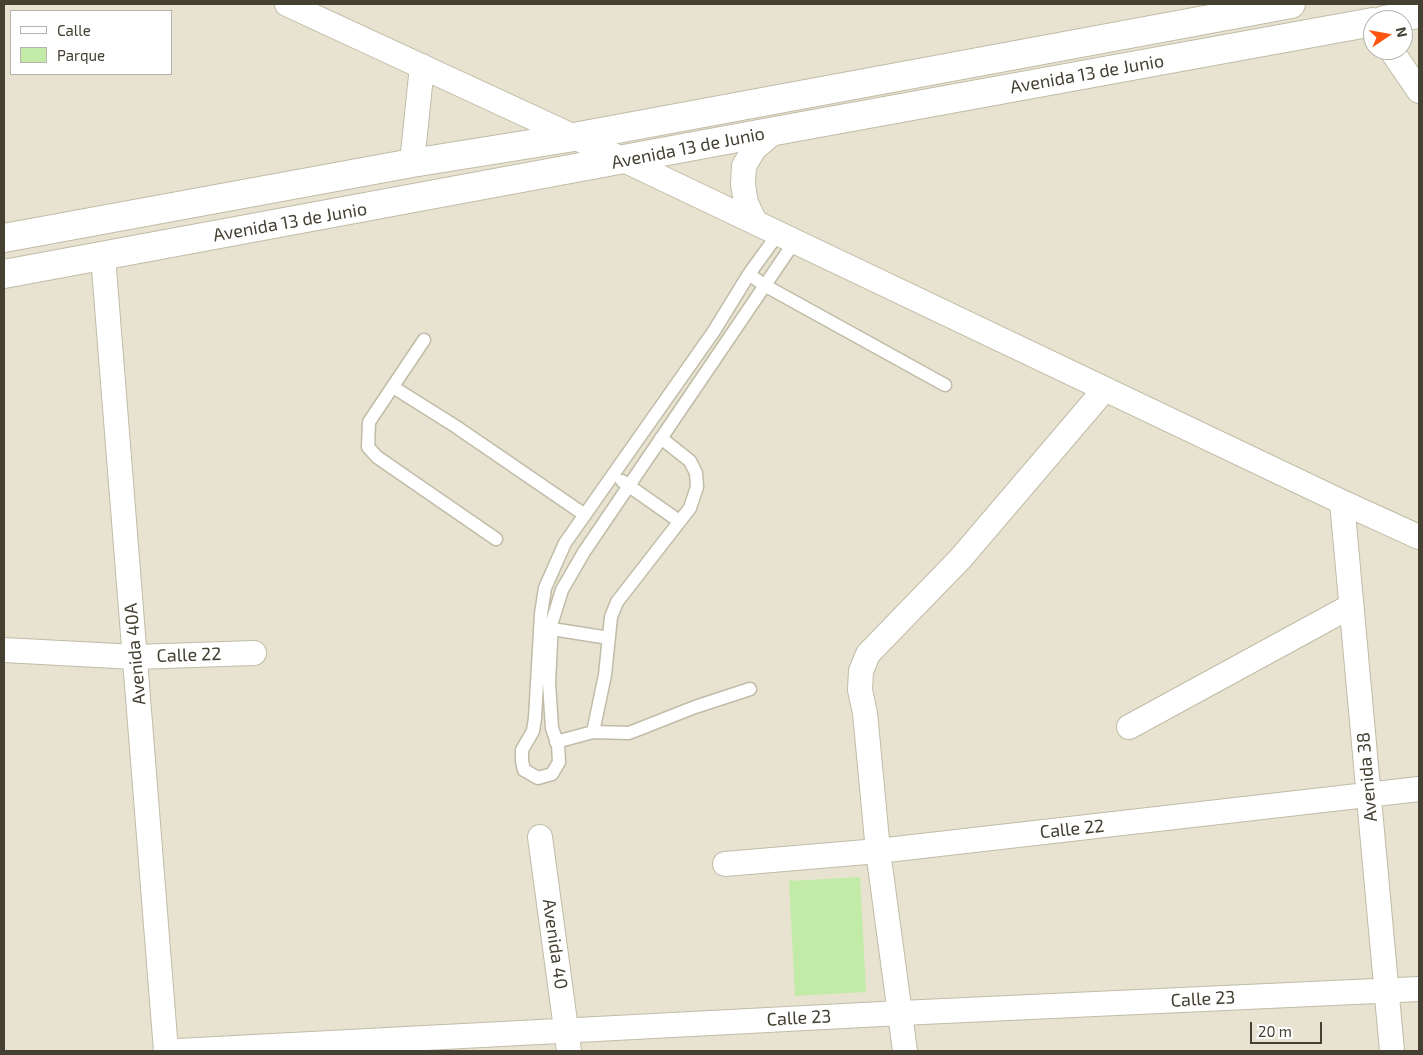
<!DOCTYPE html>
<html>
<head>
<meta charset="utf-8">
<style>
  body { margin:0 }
  #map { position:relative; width:1423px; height:1055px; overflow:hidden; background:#f3f0e2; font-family:"Exo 2",sans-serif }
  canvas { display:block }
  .frame { position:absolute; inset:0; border:5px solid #444032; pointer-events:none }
  .legend { position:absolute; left:10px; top:10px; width:162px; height:65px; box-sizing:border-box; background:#fff; border:1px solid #b4b3ad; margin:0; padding:6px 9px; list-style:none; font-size:15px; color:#444032 }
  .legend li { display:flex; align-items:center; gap:10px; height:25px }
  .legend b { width:25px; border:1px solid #b4b3ad }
  .north { position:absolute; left:1363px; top:10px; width:50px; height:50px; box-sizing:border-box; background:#fff; border:1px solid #b4b3ad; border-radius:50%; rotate:78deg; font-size:14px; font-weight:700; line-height:20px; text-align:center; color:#444032 }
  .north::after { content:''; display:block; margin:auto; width:18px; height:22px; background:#ff540d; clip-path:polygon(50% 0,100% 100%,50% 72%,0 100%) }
  .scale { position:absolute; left:1250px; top:1022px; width:72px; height:22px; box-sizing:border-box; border:2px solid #444032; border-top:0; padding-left:6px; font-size:15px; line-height:18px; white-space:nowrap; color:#444032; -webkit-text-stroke:4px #fff; paint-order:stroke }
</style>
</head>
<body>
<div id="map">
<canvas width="1423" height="1055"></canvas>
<div class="frame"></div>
<ul class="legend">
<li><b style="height:6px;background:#fff"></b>Calle</li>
<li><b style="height:14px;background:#c2eba7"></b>Parque</li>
</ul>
<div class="north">N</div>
<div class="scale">20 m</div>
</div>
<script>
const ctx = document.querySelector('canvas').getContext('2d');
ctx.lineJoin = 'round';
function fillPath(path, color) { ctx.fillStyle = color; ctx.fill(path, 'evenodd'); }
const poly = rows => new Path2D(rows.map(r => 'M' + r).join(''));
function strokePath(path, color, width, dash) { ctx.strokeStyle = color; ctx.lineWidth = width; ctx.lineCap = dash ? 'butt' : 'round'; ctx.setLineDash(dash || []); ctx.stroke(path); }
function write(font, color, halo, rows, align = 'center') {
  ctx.font = font + ' "Exo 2",sans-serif'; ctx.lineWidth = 4; ctx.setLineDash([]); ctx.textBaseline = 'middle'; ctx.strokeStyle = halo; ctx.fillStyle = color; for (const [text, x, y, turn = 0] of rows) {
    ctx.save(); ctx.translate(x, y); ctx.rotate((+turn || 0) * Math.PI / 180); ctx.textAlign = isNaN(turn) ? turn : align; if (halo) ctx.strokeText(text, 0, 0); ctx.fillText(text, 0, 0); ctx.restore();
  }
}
fillPath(poly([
  [4,4,1419,4,1419,1051,4,1051],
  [11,11,171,11,171,74,11,74],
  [1373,20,1403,20,1403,50,1373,50]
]), '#e7e3d0');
fillPath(poly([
  [860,877,866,992,795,996,789,881]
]), '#c2eba7');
const service = poly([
  [778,234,749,274,714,331,565,543,545,588,541,614,535,718,533,731,522,750,522,761,524,770,538,778,552,774,559,762,558,745,552,728,549,683,552,622,562,590,584,552,795,241],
  [749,274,764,285,945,385],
  [424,340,369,422,368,447,377,457,496,539],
  [393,387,455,426,585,515],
  [622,481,679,521],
  [552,629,609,638],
  [593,732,629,733,695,707,750,689],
  [556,742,593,732,605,675,611,617,617,602,690,508,697,487,696,473,690,461,661,438]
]);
const minor = poly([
  [287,4,624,160,1342,502,1419,537],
  [1391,50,1419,91],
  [412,163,422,66],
  [755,222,746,203,743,184,744,166,754,149,775,131],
  [103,256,166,1051],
  [1342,502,1392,1051],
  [4,650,135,657,254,653],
  [1129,727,1351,606],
  [540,837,569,1051],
  [725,864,878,851,1419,789],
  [178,1051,901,1013,1419,989],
  [905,1051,878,851,865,713,860,690,861,671,868,654,961,558,1105,389]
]);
const tertiary = poly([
  [1384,20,1419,14],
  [4,238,412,163,574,137,1291,4],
  [4,274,775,131,1373,22]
]);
strokePath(service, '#c1bca7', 15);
strokePath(minor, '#c1bca7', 26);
strokePath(tertiary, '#c1bca7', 30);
strokePath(service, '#fff', 12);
strokePath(minor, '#fff', 24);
strokePath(tertiary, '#fff', 28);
write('18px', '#444032', '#fff', [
  ["Avenida 13 de Junio",1087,74,-10],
  ["Avenida 13 de Junio",688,148,-11],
  ["Avenida 13 de Junio",290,222,-10],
  ["Avenida 40A",135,654,-95],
  ["Calle 22",189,655,-2],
  ["Avenida 38",1367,777,-95],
  ["Calle 22",1072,829,-6],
  ["Avenida 40",555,944,82],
  ["Calle 23",1203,999,-3],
  ["Calle 23",799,1018,-3]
]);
</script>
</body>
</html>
